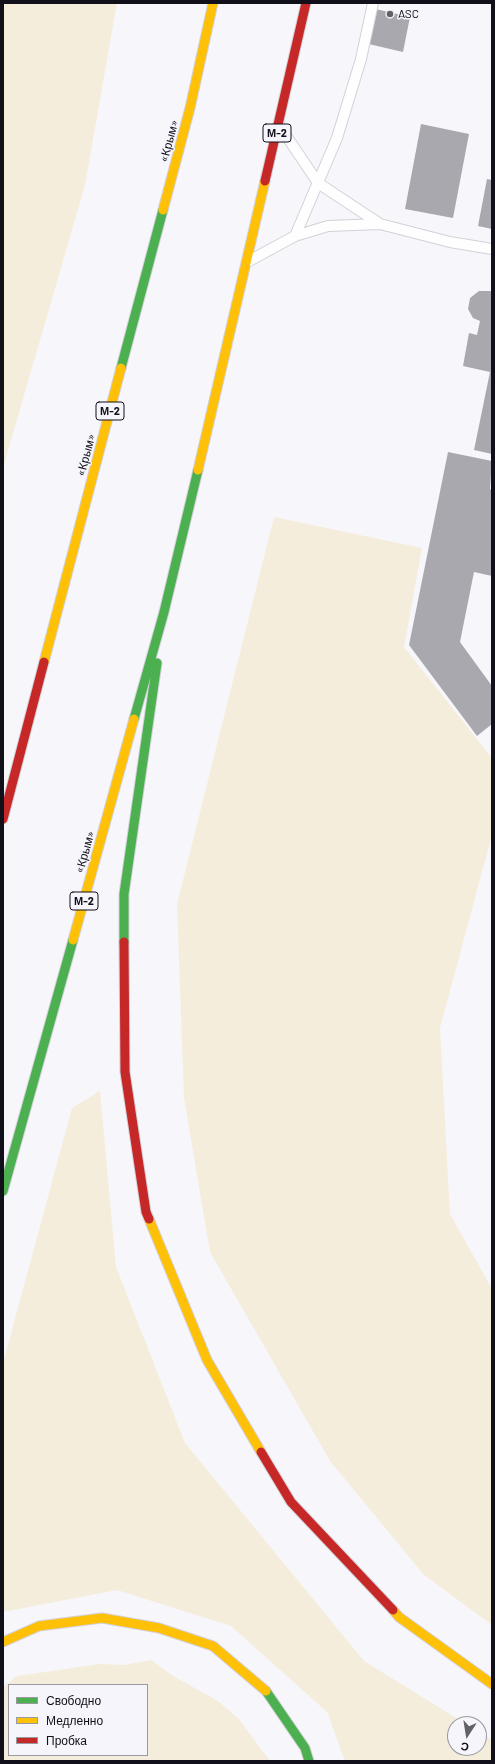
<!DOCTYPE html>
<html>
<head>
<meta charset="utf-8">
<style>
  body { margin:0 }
  #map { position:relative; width:495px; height:1764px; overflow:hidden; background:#f7f6fa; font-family:Barlow,sans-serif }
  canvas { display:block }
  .frame { position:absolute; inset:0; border:4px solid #110f1a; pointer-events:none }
  .legend { position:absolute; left:8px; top:1684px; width:140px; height:72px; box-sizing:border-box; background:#f6f5fb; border:1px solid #9a99a1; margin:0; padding:5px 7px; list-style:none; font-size:12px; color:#110f1a }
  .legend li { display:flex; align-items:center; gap:8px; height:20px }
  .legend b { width:20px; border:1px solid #9a99a1 }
  .north { position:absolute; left:447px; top:1716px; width:40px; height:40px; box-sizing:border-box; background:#f6f5fb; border:1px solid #9a99a1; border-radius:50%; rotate:192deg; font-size:11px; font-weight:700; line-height:16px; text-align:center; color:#110f1a }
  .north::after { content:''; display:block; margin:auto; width:14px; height:18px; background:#626068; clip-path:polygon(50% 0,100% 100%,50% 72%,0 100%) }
</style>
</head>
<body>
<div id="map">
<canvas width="495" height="1764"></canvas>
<div class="frame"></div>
<ul class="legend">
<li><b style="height:5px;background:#4caf50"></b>Свободно</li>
<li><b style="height:5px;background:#ffc107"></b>Медленно</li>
<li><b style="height:5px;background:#c62828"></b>Пробка</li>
</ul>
<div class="north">С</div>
</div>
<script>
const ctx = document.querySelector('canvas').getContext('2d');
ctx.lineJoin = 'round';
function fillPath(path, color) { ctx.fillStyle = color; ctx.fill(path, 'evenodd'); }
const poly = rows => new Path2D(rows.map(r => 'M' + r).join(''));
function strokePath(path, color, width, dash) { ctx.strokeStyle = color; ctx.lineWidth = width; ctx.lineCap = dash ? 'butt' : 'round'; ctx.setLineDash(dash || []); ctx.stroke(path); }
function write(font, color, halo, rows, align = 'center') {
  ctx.font = font + ' Barlow,sans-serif'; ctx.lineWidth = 3; ctx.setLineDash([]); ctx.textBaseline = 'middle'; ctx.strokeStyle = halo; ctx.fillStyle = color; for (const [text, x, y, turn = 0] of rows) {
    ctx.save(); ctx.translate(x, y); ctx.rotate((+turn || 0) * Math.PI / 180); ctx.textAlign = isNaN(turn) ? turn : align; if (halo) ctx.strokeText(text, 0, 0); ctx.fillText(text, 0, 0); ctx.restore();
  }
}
fillPath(poly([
  [3,3,117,3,85,185,3,468],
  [274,517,422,548,404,647,492,758,492,835,440,1028,450,1214,492,1289,492,1625,424,1575,330,1461,210,1252,184,1098,177,904],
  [100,1091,116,1267,185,1443,364,1661,466,1724,455,1724,455,1748,479,1748,479,1732,492,1740,492,1761,345,1761,327,1712,231,1626,117,1590,3,1612,3,1363,72,1108],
  [151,1660,173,1676,218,1701,238,1718,270,1761,3,1761,3,1687,17,1676,100,1664,124,1665],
  [9,1685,147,1685,147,1755,9,1755]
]), '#f5eddc');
fillPath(poly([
  [367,7,410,17,403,52,360,42],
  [421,124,469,134,453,218,405,209],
  [487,179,492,180,492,229,478,226],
  [479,291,490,291,492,292,492,454,474,450,490,372,463,366,469,333,477,335,480,321,473,318,468,309,470,298],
  [448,452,492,461,490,489,492,490,492,576,474,572,460,642,492,686,492,724,477,736,409,645]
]), '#a9a8af');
const lane = poly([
  [279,125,318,183,380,224],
  [295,236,337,138,361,59,373,3],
  [249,261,295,236,328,226,380,224,450,242,492,249]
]);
const fast = poly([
  [121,368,163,210],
  [134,719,164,612,198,470],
  [124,942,124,894,157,663],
  [3,1191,73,940],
  [266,1691,305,1748,309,1761]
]);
const slow = poly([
  [163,210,190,108,213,3],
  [198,470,265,181],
  [44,662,121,368],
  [73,940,134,719],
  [149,1219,207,1360,261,1452],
  [393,1610,399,1617,492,1684],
  [3,1642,39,1626,102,1618,159,1628,213,1646,266,1691]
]);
const jam = poly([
  [265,181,306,3],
  [3,819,44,662],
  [124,942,125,1072,146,1212,149,1219],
  [261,1452,291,1502,393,1610]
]);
strokePath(lane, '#d2d1d8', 12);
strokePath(fast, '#d2d1d8', 11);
strokePath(slow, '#d2d1d8', 11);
strokePath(jam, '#d2d1d8', 11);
strokePath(lane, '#fefefe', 10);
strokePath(fast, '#4caf50', 9);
strokePath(slow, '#ffc107', 9);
strokePath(jam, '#c62828', 9);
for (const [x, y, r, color] of [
  [390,14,4,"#626068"]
]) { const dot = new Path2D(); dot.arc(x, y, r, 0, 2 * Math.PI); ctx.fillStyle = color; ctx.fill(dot); strokePath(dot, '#f6f5fb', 1.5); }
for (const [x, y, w] of [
  [277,133,28],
  [110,411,28],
  [84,901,28]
]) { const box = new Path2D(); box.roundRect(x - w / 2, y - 9, w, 18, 3); ctx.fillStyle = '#f6f5fb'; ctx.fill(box); strokePath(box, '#110f1a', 1); }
write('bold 11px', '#110f1a', null, [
  ["М-2",277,133],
  ["М-2",110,411],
  ["М-2",84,901]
]);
write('12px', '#110f1a', '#f6f5fb', [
  ["ASC",398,14]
], 'left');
write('12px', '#110f1a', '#f6f5fb', [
  ["«Крым»",169,141,-75],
  ["«Крым»",86,455,-75],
  ["«Крым»",85,852,-74]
]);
</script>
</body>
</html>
